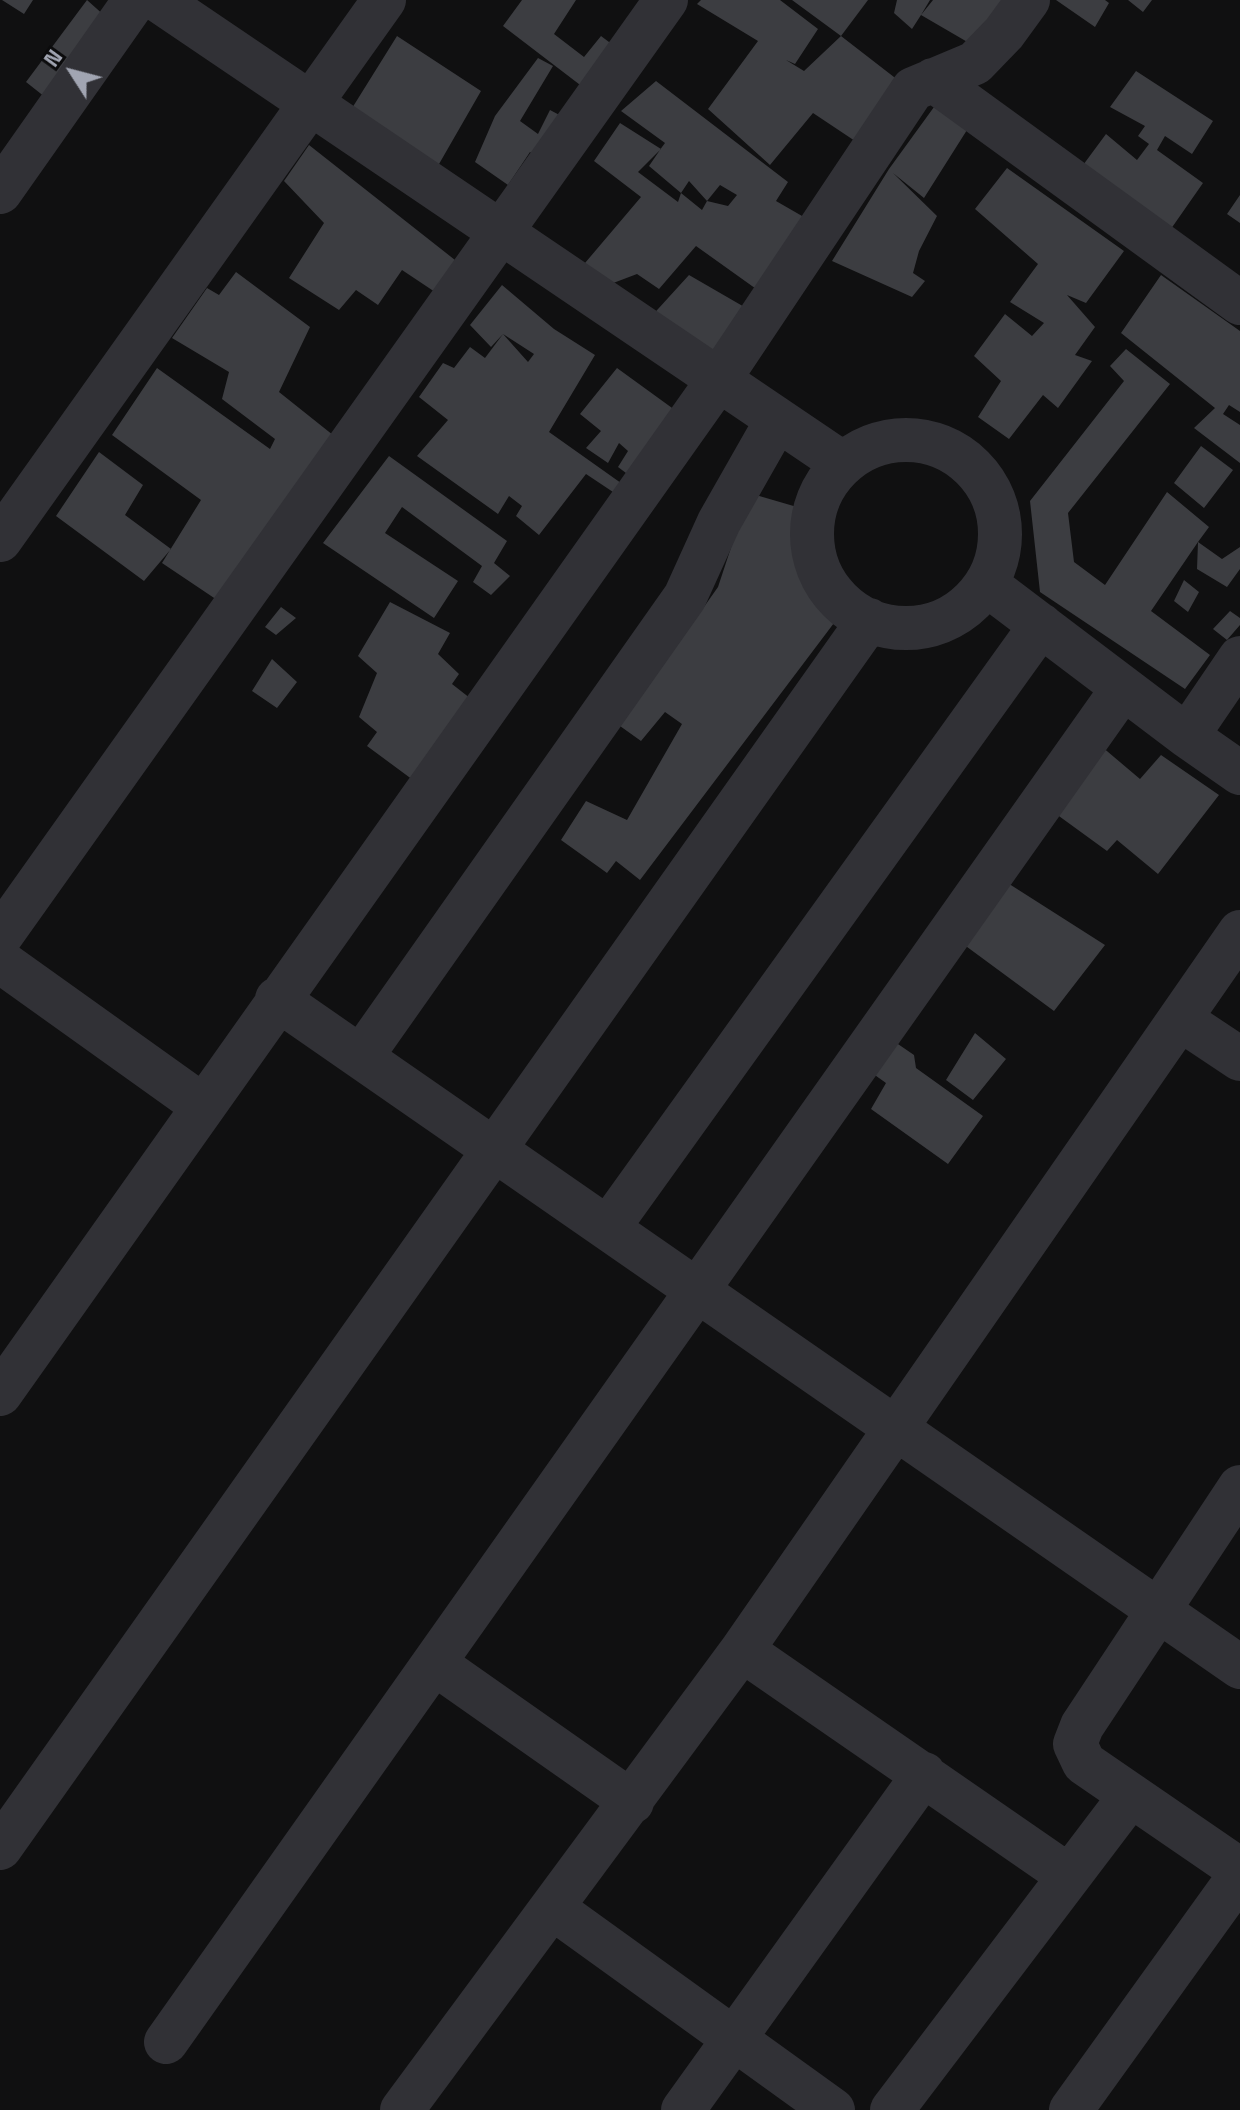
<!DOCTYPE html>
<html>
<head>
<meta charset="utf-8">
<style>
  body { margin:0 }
  #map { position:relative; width:1240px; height:2110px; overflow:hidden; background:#101011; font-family:"Space Grotesk",sans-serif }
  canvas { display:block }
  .north { position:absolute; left:32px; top:32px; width:80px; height:80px; -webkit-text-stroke:6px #0b0b0c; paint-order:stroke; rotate:306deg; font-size:22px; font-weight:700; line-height:32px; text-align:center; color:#a1a5b2 }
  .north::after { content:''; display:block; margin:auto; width:28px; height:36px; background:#a1a5b2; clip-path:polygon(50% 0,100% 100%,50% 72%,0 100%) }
</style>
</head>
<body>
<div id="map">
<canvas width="1240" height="2110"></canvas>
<div class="north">N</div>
</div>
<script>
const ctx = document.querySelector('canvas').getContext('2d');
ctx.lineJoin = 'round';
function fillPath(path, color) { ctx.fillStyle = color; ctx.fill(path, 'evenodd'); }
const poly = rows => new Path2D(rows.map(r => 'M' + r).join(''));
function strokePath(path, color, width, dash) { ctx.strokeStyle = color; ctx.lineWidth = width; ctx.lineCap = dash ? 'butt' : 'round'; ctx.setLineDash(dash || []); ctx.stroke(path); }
fillPath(poly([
  [2,0,33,0,24,14],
  [87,0,106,17,50,101,26,82],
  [522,0,576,0,554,34,584,57,601,36,617,48,588,91,503,26],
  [701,0,780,0,818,29,795,64,786,60,804,71,841,36,792,0,868,0,841,36,903,84,858,143,813,113,770,165,708,109,758,41,697,4],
  [897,0,930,0,921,15,933,0,1009,0,976,47,921,15,912,29,894,13],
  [1056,0,1105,0,1109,3,1095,27],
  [1128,0,1152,0,1143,12],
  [397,36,481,91,435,171,349,113],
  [538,58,553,66,520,121,538,134,550,110,567,119,541,160,530,152,508,185,475,162,495,116],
  [1136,71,1213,121,1192,154,1165,136,1157,150,1203,183,1166,236,1072,180,1106,134,1137,160,1149,144,1138,136,1145,126,1110,107],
  [656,81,788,182,776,201,809,220,759,291,696,246,659,289,637,274,608,285,585,263,641,197,594,161,620,123,661,149,638,172,678,202,681,193,649,166,662,147,665,143,621,111],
  [689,181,707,201,720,185,737,195,728,206,707,201,702,210,681,193],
  [934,107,967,130,924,198,893,173,937,216,919,251,913,273,925,281,912,297,832,261,889,169],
  [309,145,455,260,435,292,402,270,378,305,356,290,339,310,289,278,324,223,284,181],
  [1007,168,1124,251,1086,303,1067,295,1095,327,1075,355,1092,361,1058,408,1043,395,1009,439,978,417,1001,381,974,356,1005,314,1032,336,1044,323,1010,302,1038,264,975,209],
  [1240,195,1240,223,1227,214],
  [236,272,310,327,279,392,348,447,232,610,162,563,201,500,112,435,157,368,270,449,275,439,222,399,229,372,172,338,207,288,219,295],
  [689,275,753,312,724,372,648,320],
  [1161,275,1240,331,1240,412,1229,405,1223,414,1240,425,1240,463,1194,428,1215,408,1121,333],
  [502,285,554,329,595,355,549,432,628,488,622,498,586,474,539,535,516,516,522,506,509,496,498,514,417,456,448,420,419,397,443,363,454,368,470,347,485,358,503,334,491,347,470,325],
  [503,334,534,354,528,362],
  [1126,349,1170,384,1068,513,1074,562,1105,585,1167,492,1209,527,1198,542,1222,559,1240,547,1240,569,1227,587,1197,569,1198,542,1151,611,1210,655,1185,689,1040,592,1030,501,1124,381,1110,366],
  [617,368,679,413,634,479,618,467,628,451,619,443,608,463,586,448,601,431,580,414],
  [1201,446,1233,470,1204,508,1174,483],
  [99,452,143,485,125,515,171,549,144,581,56,516],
  [389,456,507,541,494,563,510,576,491,595,473,582,482,566,402,507,385,533,458,581,434,618,323,543],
  [749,493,797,507,795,538,802,571,834,623,640,880,616,861,607,873,561,840,586,801,627,820,682,724,665,712,641,741,620,726,718,587],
  [1184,580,1199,592,1188,612,1174,601],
  [390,602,450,633,438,654,459,674,452,684,475,702,413,780,367,746,377,732,359,717,377,673,358,656],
  [281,607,296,618,276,635,265,627],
  [1230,611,1240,618,1240,625,1227,640,1213,629],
  [272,659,297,682,277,708,252,691],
  [1101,746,1140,779,1161,755,1219,795,1158,874,1117,840,1107,851,1052,811],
  [992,873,1105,945,1054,1011,959,941],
  [975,1033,1006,1059,973,1100,946,1080],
  [895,1042,914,1055,916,1068,983,1116,948,1164,871,1109,886,1083,872,1073]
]), '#3c3d41');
strokePath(poly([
  [158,0,842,463],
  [933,80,1240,303],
  [0,192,135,0],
  '812 534a94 94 0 1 1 188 0a94 94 0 1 1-188 0Z',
  [0,540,384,0],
  [986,584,1187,736,1240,773],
  [1187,736,1240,658],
  [0,937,666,0],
  [0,961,203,1106],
  [277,999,1240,1667],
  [1180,1019,1240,1059],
  [361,1057,685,597,719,522,777,420],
  [608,1228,1041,625],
  [0,1394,724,372,913,89,975,63,1004,33,1028,0],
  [1240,1487,1082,1726,1075,1744,1084,1763,1240,1870],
  [742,1650,1069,1876],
  [434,1663,632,1802],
  [0,1848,869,620],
  [554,1909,833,2110],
  [166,2042,1123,688],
  [402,2110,742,1650,1240,932],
  [683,2110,924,1774],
  [892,2110,1131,1795],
  [1071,2110,1240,1875]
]), '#313136', 44);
</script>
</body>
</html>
